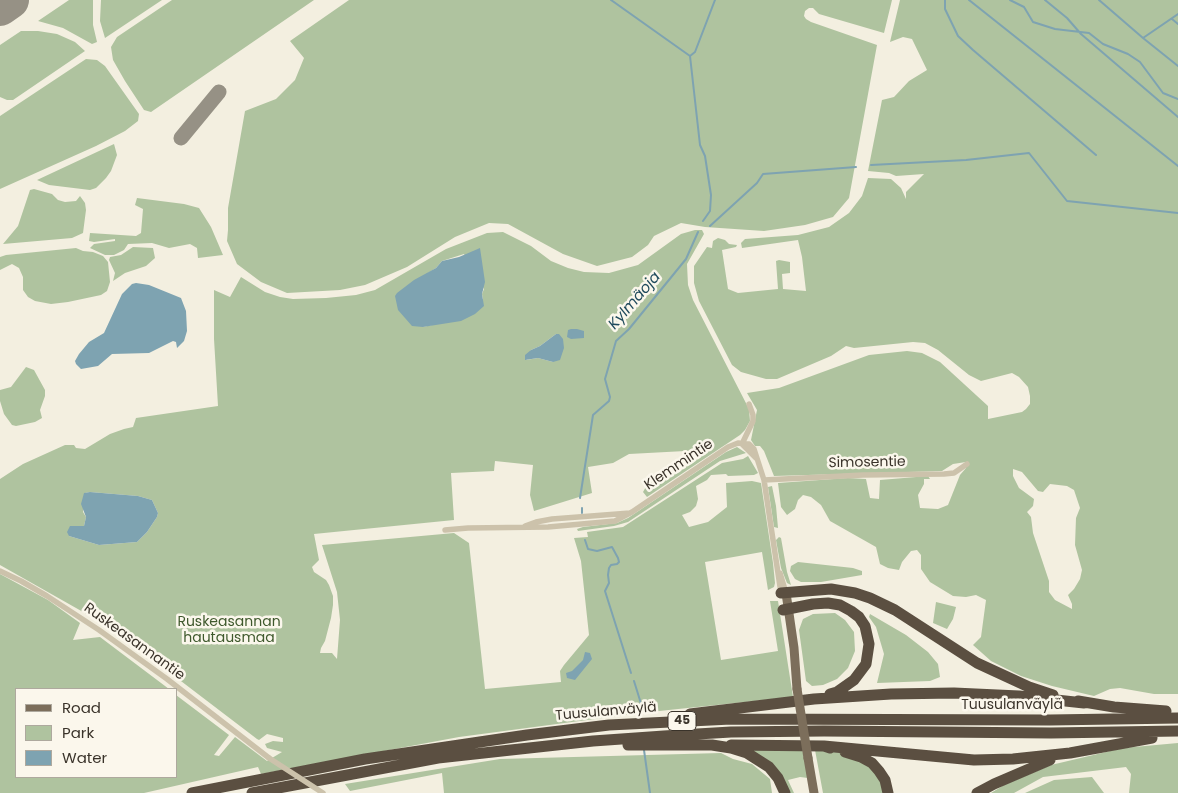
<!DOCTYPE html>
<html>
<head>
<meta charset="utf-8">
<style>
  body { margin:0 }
  #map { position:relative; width:1178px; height:793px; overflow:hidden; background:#f3efe0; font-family:Poppins,sans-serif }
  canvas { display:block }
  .legend { position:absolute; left:15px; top:688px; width:162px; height:90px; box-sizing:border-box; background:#fbf7ec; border:1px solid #aea99e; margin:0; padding:6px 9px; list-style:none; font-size:15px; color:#3a332a }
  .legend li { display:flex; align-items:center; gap:10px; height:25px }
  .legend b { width:25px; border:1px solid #aea99e }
</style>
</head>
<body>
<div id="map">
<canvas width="1178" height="793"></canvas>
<ul class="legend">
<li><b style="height:6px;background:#7c6e5b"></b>Road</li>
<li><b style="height:14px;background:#afc39f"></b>Park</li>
<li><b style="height:14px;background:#7ea3b1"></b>Water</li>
</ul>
</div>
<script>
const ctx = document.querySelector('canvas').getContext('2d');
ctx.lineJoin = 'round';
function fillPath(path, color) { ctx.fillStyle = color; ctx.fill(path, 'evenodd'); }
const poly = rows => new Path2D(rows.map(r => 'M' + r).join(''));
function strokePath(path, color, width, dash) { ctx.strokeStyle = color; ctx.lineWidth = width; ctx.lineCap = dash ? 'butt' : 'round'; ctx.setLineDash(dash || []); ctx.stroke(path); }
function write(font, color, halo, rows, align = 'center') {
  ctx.font = font + ' Poppins,sans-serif'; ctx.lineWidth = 5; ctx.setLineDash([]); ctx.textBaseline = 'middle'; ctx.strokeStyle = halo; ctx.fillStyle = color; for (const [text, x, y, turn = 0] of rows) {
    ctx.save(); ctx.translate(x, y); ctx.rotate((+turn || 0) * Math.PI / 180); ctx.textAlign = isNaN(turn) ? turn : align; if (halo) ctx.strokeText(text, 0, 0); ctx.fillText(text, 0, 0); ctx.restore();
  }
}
fillPath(poly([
  [69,0,93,0,93,25,97,42,92,44,63,28,38,21],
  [101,0,162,0,105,38,100,21],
  [172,0,314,0,151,112,144,110,125,81,113,60,111,47,117,37],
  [349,0,892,0,884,33,819,14,813,8,809,8,805,11,804,16,806,19,811,22,877,45,849,198,833,217,805,225,764,231,705,227,681,223,654,236,648,245,632,257,597,266,563,254,508,224,489,223,455,237,407,267,365,285,340,290,287,293,261,282,237,264,227,241,228,230,228,208,245,111,276,99,295,80,304,58,290,41],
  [900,0,1178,0,1178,694,1154,694,1120,688,1110,689,1094,696,1052,686,1021,676,991,661,973,645,981,637,986,600,976,595,966,597,953,596,930,582,921,569,921,555,917,550,911,551,902,562,899,570,888,568,880,564,876,547,830,521,821,505,811,497,803,495,798,500,795,509,787,515,781,507,778,483,848,478,866,479,870,498,879,499,880,480,928,476,930,479,924,479,924,484,918,495,920,508,938,509,948,505,960,475,966,468,966,462,953,464,942,471,774,476,764,451,760,446,755,446,751,440,757,410,747,393,779,388,869,355,907,351,922,353,940,362,988,406,988,419,1022,412,1026,409,1030,404,1030,396,1028,387,1019,377,1012,373,981,381,969,375,938,350,925,343,913,342,854,348,846,346,831,356,777,379,766,379,741,372,732,365,699,301,694,283,694,266,707,247,712,248,713,241,718,238,725,240,729,244,737,245,736,247,722,250,728,289,738,293,778,289,776,261,779,260,790,262,790,273,782,274,783,289,806,291,802,257,798,240,742,248,741,243,745,239,798,235,829,227,849,213,862,196,868,178,891,179,901,188,906,199,906,192,924,174,896,176,889,173,868,171,882,100,894,97,909,81,927,70,912,39,903,37,890,42],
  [1013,469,1022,472,1038,491,1043,492,1050,484,1067,486,1074,490,1080,508,1076,518,1075,545,1082,570,1080,579,1074,589,1068,595,1072,604,1072,609,1055,600,1049,592,1049,581,1033,533,1031,517,1027,512,1033,506,1034,499,1019,488,1013,476],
  [21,31,38,31,57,34,75,42,85,51,13,100,7,100,0,97,0,45],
  [86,59,97,60,105,66,139,114,138,121,125,131,96,146,0,189,0,116],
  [114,144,117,155,111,171,106,178,96,188,90,190,49,185,37,180],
  [34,189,52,194,58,200,65,202,76,201,80,196,85,203,86,210,83,233,72,238,3,244,18,226,30,190],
  [137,198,184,204,199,208,211,227,223,255,198,258,197,248,190,244,169,248,152,243,128,244,124,250,114,255,105,255,90,248,94,244,115,241,115,239,94,242,89,241,90,233,136,236,141,233,143,209,135,205],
  [695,230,702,230,704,234,687,264,688,285,693,300,749,409,750,421,745,430,740,435,647,497,643,492,647,485,645,480,652,475,685,464,704,450,629,454,613,463,588,467,592,493,534,511,530,495,533,465,495,461,494,471,451,473,454,520,314,534,319,560,312,567,314,572,326,580,329,585,333,596,333,605,331,618,325,641,321,648,320,653,332,653,337,659,340,620,337,592,322,545,454,533,469,543,485,689,561,682,560,671,564,665,589,635,581,561,574,538,588,537,587,532,623,527,722,463,743,459,748,456,758,473,754,475,728,476,726,474,711,475,707,480,696,486,698,499,696,506,690,512,682,515,689,527,708,522,727,507,726,483,752,481,761,483,773,563,775,583,774,587,768,590,762,552,705,562,721,660,778,651,770,601,778,601,793,697,640,713,459,737,261,774,258,767,144,793,0,793,0,574,48,600,80,623,73,640,100,637,169,689,16,689,16,777,176,777,176,695,229,735,214,755,219,756,235,737,267,761,282,752,267,748,265,744,273,741,283,742,283,738,267,734,259,740,257,739,177,678,180,673,100,617,99,621,0,565,0,479,23,464,65,445,74,445,76,448,85,449,110,434,124,429,133,427,136,418,218,406,214,339,214,290,230,297,241,277,265,292,280,297,293,299,326,298,356,295,375,290,446,249,487,233,503,232,531,246,551,261,568,268,584,272,609,273,638,265,681,234],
  [464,254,484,289,482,294,483,299,432,325,423,327,428,273,436,268,442,261],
  [556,334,553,362,538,358,526,360,531,350,540,346],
  [90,492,138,496,152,500,158,513,157,517,147,532,137,542,99,545,69,536,73,526,84,526,86,517,83,512,85,493],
  [133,247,153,248,155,258,146,266,125,273,113,281,115,273,109,260,110,257,121,255],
  [76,248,83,251,93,252,103,256,108,262,110,282,107,291,101,295,68,302,51,304,35,301,28,297,23,290,23,277,19,268,12,264,0,270,0,257,6,255],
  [26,367,34,370,45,390,45,396,40,410,42,418,35,422,16,426,12,425,4,414,0,401,0,390,11,387],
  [737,447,746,453,720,461,628,522,614,526,578,531,577,529,583,527,617,523,628,518,726,452],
  [772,486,776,506,778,528,774,527,768,487],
  [779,537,781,538,787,572,791,585,787,583,781,568,776,540],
  [798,562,853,568,862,571,862,575,821,582,801,582,795,579,790,571,791,566],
  [936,602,956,607,953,619,947,629,933,623],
  [835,613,845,620,854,632,855,651,848,668,837,679,823,685,812,686,806,681,799,630,803,619,813,614],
  [870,614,906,635,928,652,938,664,940,677,930,681,877,683,884,654,876,627,869,617],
  [1178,743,1178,793,1129,793,1131,774,1126,767,1043,777,1014,793,991,793,1004,785,1051,765,1123,748],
  [742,748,802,748,808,778,800,777,788,780,794,793,789,793],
  [815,750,833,750,860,760,877,773,886,793,823,793],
  [721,753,733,759,752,764,770,779,772,793,444,793,442,773,350,791,345,784,500,759],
  [1092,777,1104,793,1025,793,1054,780]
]), '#afc39f');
fillPath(poly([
  [480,248,485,282,482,294,484,306,475,314,461,321,423,327,412,326,398,310,395,296,397,293,414,280,436,268,442,261,459,257],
  [136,283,149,285,181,298,186,311,187,331,184,341,177,348,176,342,173,341,149,353,112,354,98,366,81,369,76,364,75,361,79,354,89,342,104,333,122,294,132,284],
  [571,329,577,329,584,331,584,338,571,339,567,337,568,330],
  [556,334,559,334,563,339,564,348,560,360,553,362,538,358,525,360,525,355,531,350,540,346],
  [90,492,138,496,152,500,158,513,157,517,147,532,137,542,99,545,69,536,67,532,70,526,84,526,86,517,81,504,84,493],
  [585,652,590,653,592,659,575,680,567,678,566,673,572,671,583,660]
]), '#7ea3b1');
strokePath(poly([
  [611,0,690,56,700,145,705,156,711,195,710,211,703,221],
  [945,0,945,9,958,36,973,50,1096,155],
  [969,0,1178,166],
  [1010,0,1024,7,1033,22,1055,29,1089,33,1103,44,1128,54,1140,62,1163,93,1178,99],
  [1045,0,1067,18,1081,34,1178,117],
  [1099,0,1143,38,1178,14],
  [1172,19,1178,24],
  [1143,38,1178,66],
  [690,56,695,52,715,0],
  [871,165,966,160,1029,153,1067,201,1178,213],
  [710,226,757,183,763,174,856,167],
  [580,498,593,415,609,401,610,397,605,379,616,341,629,329,686,259,698,232],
  [582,508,582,513],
  [585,540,588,549,597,551,612,547,618,558,619,562,617,564,611,565,609,568,608,575,609,583,605,591,631,673],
  [634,681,643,710],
  [644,750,650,793]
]), '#7ea3b1', 2);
strokePath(poly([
  [0,5,9,0],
  [181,138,219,92]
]), '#969185', 15);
strokePath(poly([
  [0,7,10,0]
]), '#969185', 38);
strokePath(poly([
  [742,444,753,421,753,415,749,404],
  [742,444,756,458],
  [764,480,863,475,944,474,954,473,967,464],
  [525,526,536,522,552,519,630,513],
  [445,530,468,528,548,527,615,521,632,512,728,447,738,443,749,444,754,449,764,480,781,593],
  [0,571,21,581,47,596,99,630,167,679,269,758],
  [780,573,786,593]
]), '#ccc2ab', 5.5);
strokePath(poly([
  [786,593,794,648,797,689],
  [808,758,814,793]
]), '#7c6e5b', 9);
strokePath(poly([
  [781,593,831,589,855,593,870,598,895,610,977,663,1029,687,1053,695],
  [783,610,813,604,828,603,840,605,851,611,859,617,865,626,869,644,866,664,854,680,837,692,830,694],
  [1078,701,1114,707,1166,711],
  [690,714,814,699,891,694,954,693,1019,696,1084,703],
  [628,745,712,745,731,748,747,753,769,767,778,778,785,793],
  [731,745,824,746,830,748],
  [824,746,974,760,1013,759,1070,753,1152,738],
  [845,752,861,757,872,763,879,771,885,780,888,793],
  [192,793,365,759,527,735,609,725,731,719,1050,720,1178,718],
  [252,793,438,758,593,741,664,736,731,732,824,731,1051,733,1178,731],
  [977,793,994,784,1050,760]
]), '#5b4f41', 11);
strokePath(poly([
  [269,758,323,793]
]), '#ccc2ab', 5.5);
strokePath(poly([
  [797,689,808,758]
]), '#7c6e5b', 9);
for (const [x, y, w] of [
  [682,721,28]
]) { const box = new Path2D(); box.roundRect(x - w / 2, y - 9.5, w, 19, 4); ctx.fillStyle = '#fbf7ec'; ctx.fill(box); strokePath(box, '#3a332a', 1); }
write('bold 12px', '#3a332a', null, [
  ["45",682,721]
]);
write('14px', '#3a332a', '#fbf7ec', [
  ["Simosentie",867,463,-1],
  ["Klemmintie",679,465,-34],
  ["Ruskeasannantie",134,642,36],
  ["Tuusulanväylä",1012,705],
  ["Tuusulanväylä",606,712,-5]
]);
write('14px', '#3f592d', '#fbf7ec', [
  ["Ruskeasannan",229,622],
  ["hautausmaa",229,638]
]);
write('italic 15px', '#1f4a5c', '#fbf7ec', [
  ["Kylmäoja",635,301,-49]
]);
</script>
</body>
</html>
